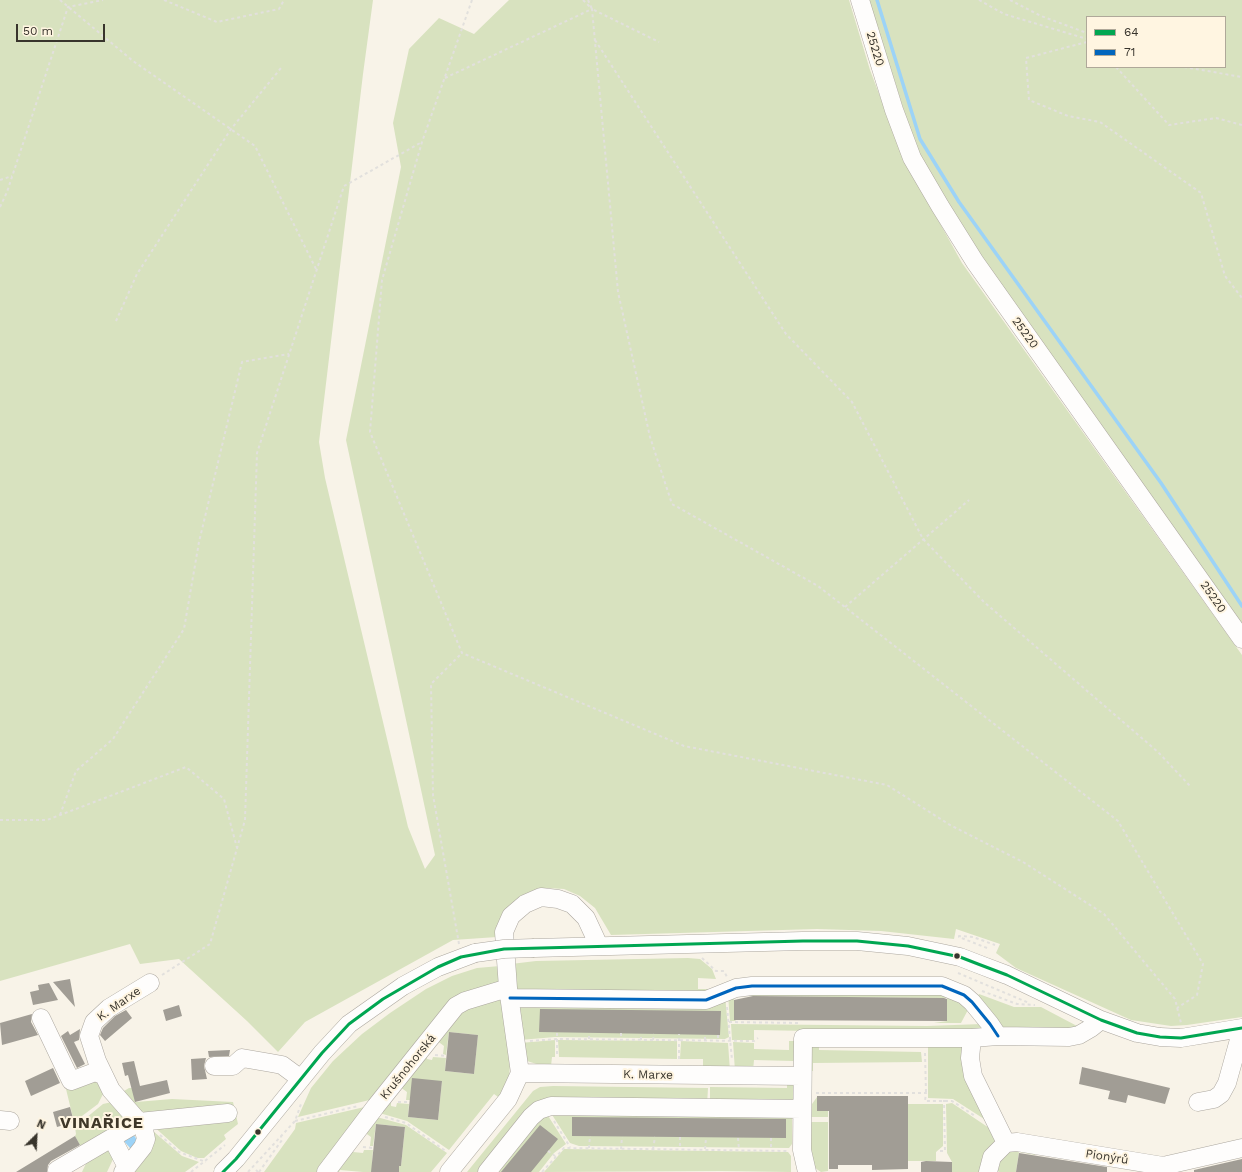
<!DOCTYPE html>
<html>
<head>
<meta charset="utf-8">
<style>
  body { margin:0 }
  #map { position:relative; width:1242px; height:1172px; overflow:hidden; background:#f8f3e8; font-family:"Work Sans",sans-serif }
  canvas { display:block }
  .legend { position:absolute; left:1086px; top:16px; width:140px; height:52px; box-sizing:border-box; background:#fff5e1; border:1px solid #afa899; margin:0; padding:5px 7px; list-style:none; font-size:12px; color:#38342c }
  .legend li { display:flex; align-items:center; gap:8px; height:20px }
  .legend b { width:20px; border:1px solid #afa899 }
  .north { position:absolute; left:16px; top:1116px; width:40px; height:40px; -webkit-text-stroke:3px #fff5e1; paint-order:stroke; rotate:24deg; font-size:11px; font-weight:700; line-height:16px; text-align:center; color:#38342c }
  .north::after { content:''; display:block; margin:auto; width:14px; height:18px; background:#38342c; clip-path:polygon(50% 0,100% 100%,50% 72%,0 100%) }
  .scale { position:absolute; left:16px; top:24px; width:89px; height:18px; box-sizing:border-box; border:2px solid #38342c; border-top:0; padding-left:5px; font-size:12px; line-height:14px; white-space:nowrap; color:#38342c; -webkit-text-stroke:3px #fff5e1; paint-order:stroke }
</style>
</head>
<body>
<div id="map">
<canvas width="1242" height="1172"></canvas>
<ul class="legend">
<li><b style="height:5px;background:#00a651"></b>64</li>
<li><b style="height:5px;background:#0065bd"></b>71</li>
</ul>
<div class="north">N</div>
<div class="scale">50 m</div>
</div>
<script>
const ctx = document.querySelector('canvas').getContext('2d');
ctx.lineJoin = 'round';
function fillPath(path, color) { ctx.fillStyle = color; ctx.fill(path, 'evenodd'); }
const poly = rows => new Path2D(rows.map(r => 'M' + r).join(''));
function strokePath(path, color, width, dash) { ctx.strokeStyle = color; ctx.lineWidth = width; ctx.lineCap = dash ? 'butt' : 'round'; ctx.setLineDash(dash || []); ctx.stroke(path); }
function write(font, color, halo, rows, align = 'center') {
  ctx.font = font + ' "Work Sans",sans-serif'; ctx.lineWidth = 4; ctx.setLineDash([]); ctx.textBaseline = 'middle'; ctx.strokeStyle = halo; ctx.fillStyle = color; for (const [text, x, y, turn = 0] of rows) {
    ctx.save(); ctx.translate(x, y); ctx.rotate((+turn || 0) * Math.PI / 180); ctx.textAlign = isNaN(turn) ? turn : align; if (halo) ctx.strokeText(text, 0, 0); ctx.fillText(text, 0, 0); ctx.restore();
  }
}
fillPath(poly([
  [0,0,373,0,363,74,319,442,325,478,408,827,425,869,435,855,346,440,401,167,393,123,409,49,439,18,474,34,509,0,849,0,870,70,903,157,962,263,1242,655,1242,1017,1187,1025,1171,1026,1131,1020,1016,968,996,953,1000,944,956,929,954,939,881,931,817,929,611,935,595,908,580,896,564,889,547,888,534,892,497,937,453,940,305,1022,278,1052,247,1021,179,959,140,964,130,944,0,981],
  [869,0,1242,0,1242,623,979,257,924,163,910,130],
  [1087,17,1225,17,1225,67,1087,67],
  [688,958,700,959,712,969,716,979,698,978,698,989,716,989,713,993,518,990,514,987,511,964,536,961],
  [500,966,501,978,498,984,461,1000,378,1098,298,1117,311,1088,333,1061,362,1034,390,1013,426,989,452,976,477,968],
  [941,991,970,1006,961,1023,934,1023,947,1021,947,998,734,996,734,1019,736,1021,730,1021,728,995],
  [979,994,1014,1007,1041,1007,1077,1026,1074,1030,1001,1028,977,1001],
  [725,996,729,1037,725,1039,555,1037,520,1040,517,1009,520,1006],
  [503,998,510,1064,509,1078,501,1099,494,1094,449,1150,407,1121,376,1112,388,1102,391,1103,391,1106,396,1107,397,1103,409,1104,408,1117,438,1120,442,1081,410,1100,406,1100,407,1092,400,1087,427,1056,427,1059,432,1060,433,1057,446,1058,445,1071,474,1074,478,1035,449,1032,446,1055,443,1054,444,1046,436,1040,460,1008],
  [731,1024,927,1026,982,1024,980,1030,866,1032,754,1030,754,1040,732,1040],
  [555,1040,555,1057,552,1057,551,1066,543,1066,527,1061,520,1043],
  [558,1040,677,1041,677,1059,559,1057],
  [681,1041,728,1043,730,1071,703,1072,703,1059,680,1059],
  [789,1041,795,1041,795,1060,793,1061,754,1060,753,1071,735,1071,733,1042,754,1043,754,1049,789,1050],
  [819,1041,819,1050,921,1052,922,1062,813,1063,813,1071,810,1071,808,1050],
  [928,1042,960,1042,995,1126,953,1099,928,1098],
  [87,1079,98,1079,103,1094,98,1104,74,1122,66,1089],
  [787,1081,793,1081,796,1100,710,1105,710,1087,787,1088],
  [553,1086,708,1088,707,1105,555,1104,484,1172,467,1172,533,1091,540,1087],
  [129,1088,132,1088,136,1102,172,1099,233,1102,238,1124,224,1135,226,1139,204,1158,197,1158,181,1151,151,1124,144,1112,136,1110,119,1094],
  [817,1097,828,1111,828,1117,811,1117,812,1104],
  [112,1102,126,1121,82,1149,75,1136,76,1134,75,1127,103,1104],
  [952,1103,998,1134,984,1172,952,1172,952,1162,947,1153,946,1104],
  [908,1104,943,1104,943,1146,936,1152,936,1161,908,1161],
  [373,1105,321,1172,264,1172,295,1129,296,1123],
  [549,1110,792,1112,792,1144,789,1148,579,1146,570,1143],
  [545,1111,566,1144,554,1153,539,1172,491,1172],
  [373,1116,406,1125,447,1153,431,1172,363,1172,340,1170,339,1172,328,1172,353,1149,353,1152,363,1153,364,1150,373,1150,372,1163,401,1166,405,1127,376,1124,373,1146,370,1146,371,1137,364,1132],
  [807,1122,828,1122,828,1171,821,1172,812,1166],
  [153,1131,182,1156,199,1162,185,1172,132,1172],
  [107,1145,115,1155,107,1172,82,1172,89,1157],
  [564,1149,788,1152,791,1156,791,1172,721,1171,544,1172],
  [1005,1149,1036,1149,1035,1155,1019,1152,1016,1172,999,1172,993,1168]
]), '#d8e2bf');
fillPath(poly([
  [132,1132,137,1140,133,1149,130,1148,122,1139]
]), '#9cd3f7');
strokePath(poly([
  [877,0,920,139,959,202,1161,483,1242,606]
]), '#9cd3f7', 3.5);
fillPath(poly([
  [70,979,75,1007,53,982],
  [49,983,58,1000,33,1005,30,992,39,990,38,985],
  [753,996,944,998,947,999,947,1021,734,1020,734,1000],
  [179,1005,182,1016,166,1021,163,1010],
  [540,1009,721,1011,720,1035,539,1032],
  [126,1010,132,1018,105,1041,100,1035,103,1028,115,1016],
  [32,1014,31,1022,38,1035,2,1045,0,1023],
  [80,1029,79,1040,74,1042,85,1064,77,1068,61,1036,68,1031,70,1035],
  [449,1032,478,1035,474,1074,445,1071],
  [230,1050,229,1056,209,1057,208,1051],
  [206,1058,204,1066,207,1079,192,1080,191,1059],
  [134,1061,140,1086,167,1080,170,1093,135,1102,128,1075,125,1076,122,1063],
  [1082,1067,1170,1088,1165,1104,1128,1095,1126,1103,1108,1099,1110,1091,1079,1084],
  [53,1068,60,1083,31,1096,25,1081],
  [412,1078,442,1081,438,1120,408,1117],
  [817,1096,908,1096,908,1169,872,1170,872,1165,838,1165,838,1169,829,1169,829,1111,817,1111],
  [70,1107,74,1122,57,1127,53,1112],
  [572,1117,786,1119,786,1138,572,1136],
  [376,1124,405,1127,401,1166,399,1166,399,1172,371,1172],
  [540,1125,558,1139,531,1172,501,1172],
  [75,1136,80,1145,51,1161,48,1165,47,1172,16,1172],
  [1019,1153,1107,1167,1107,1172,1016,1172],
  [1242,1159,1242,1172,1194,1172,1194,1170],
  [926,1161,952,1162,952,1172,921,1172,921,1162]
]), '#a19d95');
const minor = poly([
  [860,0,894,110,912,158,940,206,975,262,1242,639],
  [534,948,803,941,857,941,908,946,960,957,978,964,1007,975,1101,1020,1137,1033,1160,1037,1181,1038,1242,1028],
  [510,998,706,1000,736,988,752,986,942,986,964,995,972,1002,990,1024,998,1036],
  [41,1018,71,1081,95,1072,103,1075],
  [214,1066,233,1066,242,1058,271,1063,282,1065,301,1079],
  [520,1073,801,1076],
  [1198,1102,1214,1099,1221,1094,1227,1083,1242,1029],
  [0,1120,10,1121],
  [112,1138,127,1167],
  [1006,1143,973,1076,970,1058,972,1038,998,1036,1069,1037,1079,1035,1091,1028,1101,1020],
  [57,1170,139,1122,228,1113],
  [123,1172,143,1147,146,1139,144,1130,139,1122,111,1090,97,1061,89,1036,94,1022,109,1008,150,983],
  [223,1172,236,1159,322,1053,349,1024,403,986,438,967,475,953],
  [326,1172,376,1106,456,1006,465,1001,508,988],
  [449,1172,508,1099,520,1073,508,988,504,932,511,916,525,904,541,897,558,899,572,904,586,918,599,946],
  [487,1172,531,1117,539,1110,551,1106,802,1109],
  [807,1172,802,1150,803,1038,972,1038],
  [988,1172,992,1157,1006,1143,1017,1142,1163,1166,1242,1148]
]);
strokePath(minor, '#aca79f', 19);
strokePath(poly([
  [60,0,133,61,255,146,316,269],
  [164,0,217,22,279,9,284,0],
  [472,0,422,142,382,280,370,432,462,653,684,746,887,785,950,825,1023,862,1104,914,1175,999,1181,1023],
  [583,0,592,9,618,292,650,437,672,504,818,586,1118,821,1203,964,1197,995,1177,1008],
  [588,0,592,9,659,42],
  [979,0,1004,14,1087,39],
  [1010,0,1041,16,1087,33],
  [595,40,786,334,852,402,923,539,984,602,1158,752,1190,786],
  [1087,42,1026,58,1029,100,1068,116,1100,122,1201,193,1225,276,1242,298],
  [1116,67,1169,125,1216,118,1242,125],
  [1184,67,1242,77],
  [445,78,592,9],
  [0,180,12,176],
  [0,207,7,192,68,7,103,0],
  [116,321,137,274,231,129,281,68],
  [845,607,969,500],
  [60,815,76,771,113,739,184,629,199,542,242,362,289,354],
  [0,820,47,820,186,767,224,799,237,848],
  [459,944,433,795,431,684,462,653],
  [987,948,959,937,959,936,973,937,995,945],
  [702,958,716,971,724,971,727,977],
  [958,973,1029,1003],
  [162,975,210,944,245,820,257,453,344,186,422,142],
  [982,991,1017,1004,1035,1005],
  [727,1007,732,1060],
  [729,1022,800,1023],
  [557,1033,557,1057],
  [621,1033,621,1039],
  [718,1035,718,1040],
  [589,1039,589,1033],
  [641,1040,641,1034],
  [653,1040,654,1034],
  [705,1040,705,1034],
  [530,1041,557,1039,754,1041,758,1038],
  [925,1053,926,1093],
  [435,1055,446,1056],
  [679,1059,679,1034],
  [816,1093,926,1093,925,1101,952,1101,975,1116],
  [398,1102,410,1102],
  [385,1117,406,1123,447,1152],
  [295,1121,358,1106],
  [554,1121,570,1147],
  [160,1135,179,1152,206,1162],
  [680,1137,680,1149],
  [738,1138,739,1150],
  [771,1138,771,1150],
  [363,1147,373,1148],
  [589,1148,590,1136],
  [621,1149,622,1137],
  [653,1149,655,1137],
  [705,1149,706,1138],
  [548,1151,555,1156],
  [940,1151,945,1151,944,1100],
  [256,1170,258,1172],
  [191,1172,225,1145],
  [248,1172,295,1121,301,1104],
  [259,1172,282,1140,281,1136],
  [542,1172,564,1148,788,1151]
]), '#e2e0dd', 2, [3, 3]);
strokePath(minor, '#fefdfc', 18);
const minorBridge = poly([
  [475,953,504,949,534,948]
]);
strokePath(minorBridge, '#aca79f', 19, []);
strokePath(minorBridge, '#fefdfc', 18);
strokePath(poly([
  [223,1172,236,1159,322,1053,349,1024,383,999,438,967,461,957,504,949,803,941,857,941,908,946,960,957,978,964,1007,975,1101,1020,1137,1033,1160,1037,1181,1038,1242,1028]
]), '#00a651', 3);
strokePath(poly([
  [510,998,706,1000,736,988,752,986,942,986,964,995,972,1002,990,1024,998,1036]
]), '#0065bd', 3);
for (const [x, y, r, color] of [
  [957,956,3.5,"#38342c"],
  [258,1132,3.5,"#38342c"]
]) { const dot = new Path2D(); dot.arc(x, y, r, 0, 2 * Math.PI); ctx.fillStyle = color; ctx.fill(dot); strokePath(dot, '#fff5e1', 1.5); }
write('12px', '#38342c', '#fff5e1', [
  ["25220",875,49,73],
  ["25220",1025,333,54],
  ["25220",1213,597,55],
  ["K. Marxe",119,1004,-35],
  ["Krušnohorská",408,1067,-51],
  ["K. Marxe",648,1075,1],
  ["Pionýrů",1107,1157,9]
]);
ctx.letterSpacing = '1px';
write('bold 16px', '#3f3728', '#fff5e1', [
  ["VINAŘICE",102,1123]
]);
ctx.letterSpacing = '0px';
</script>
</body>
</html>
